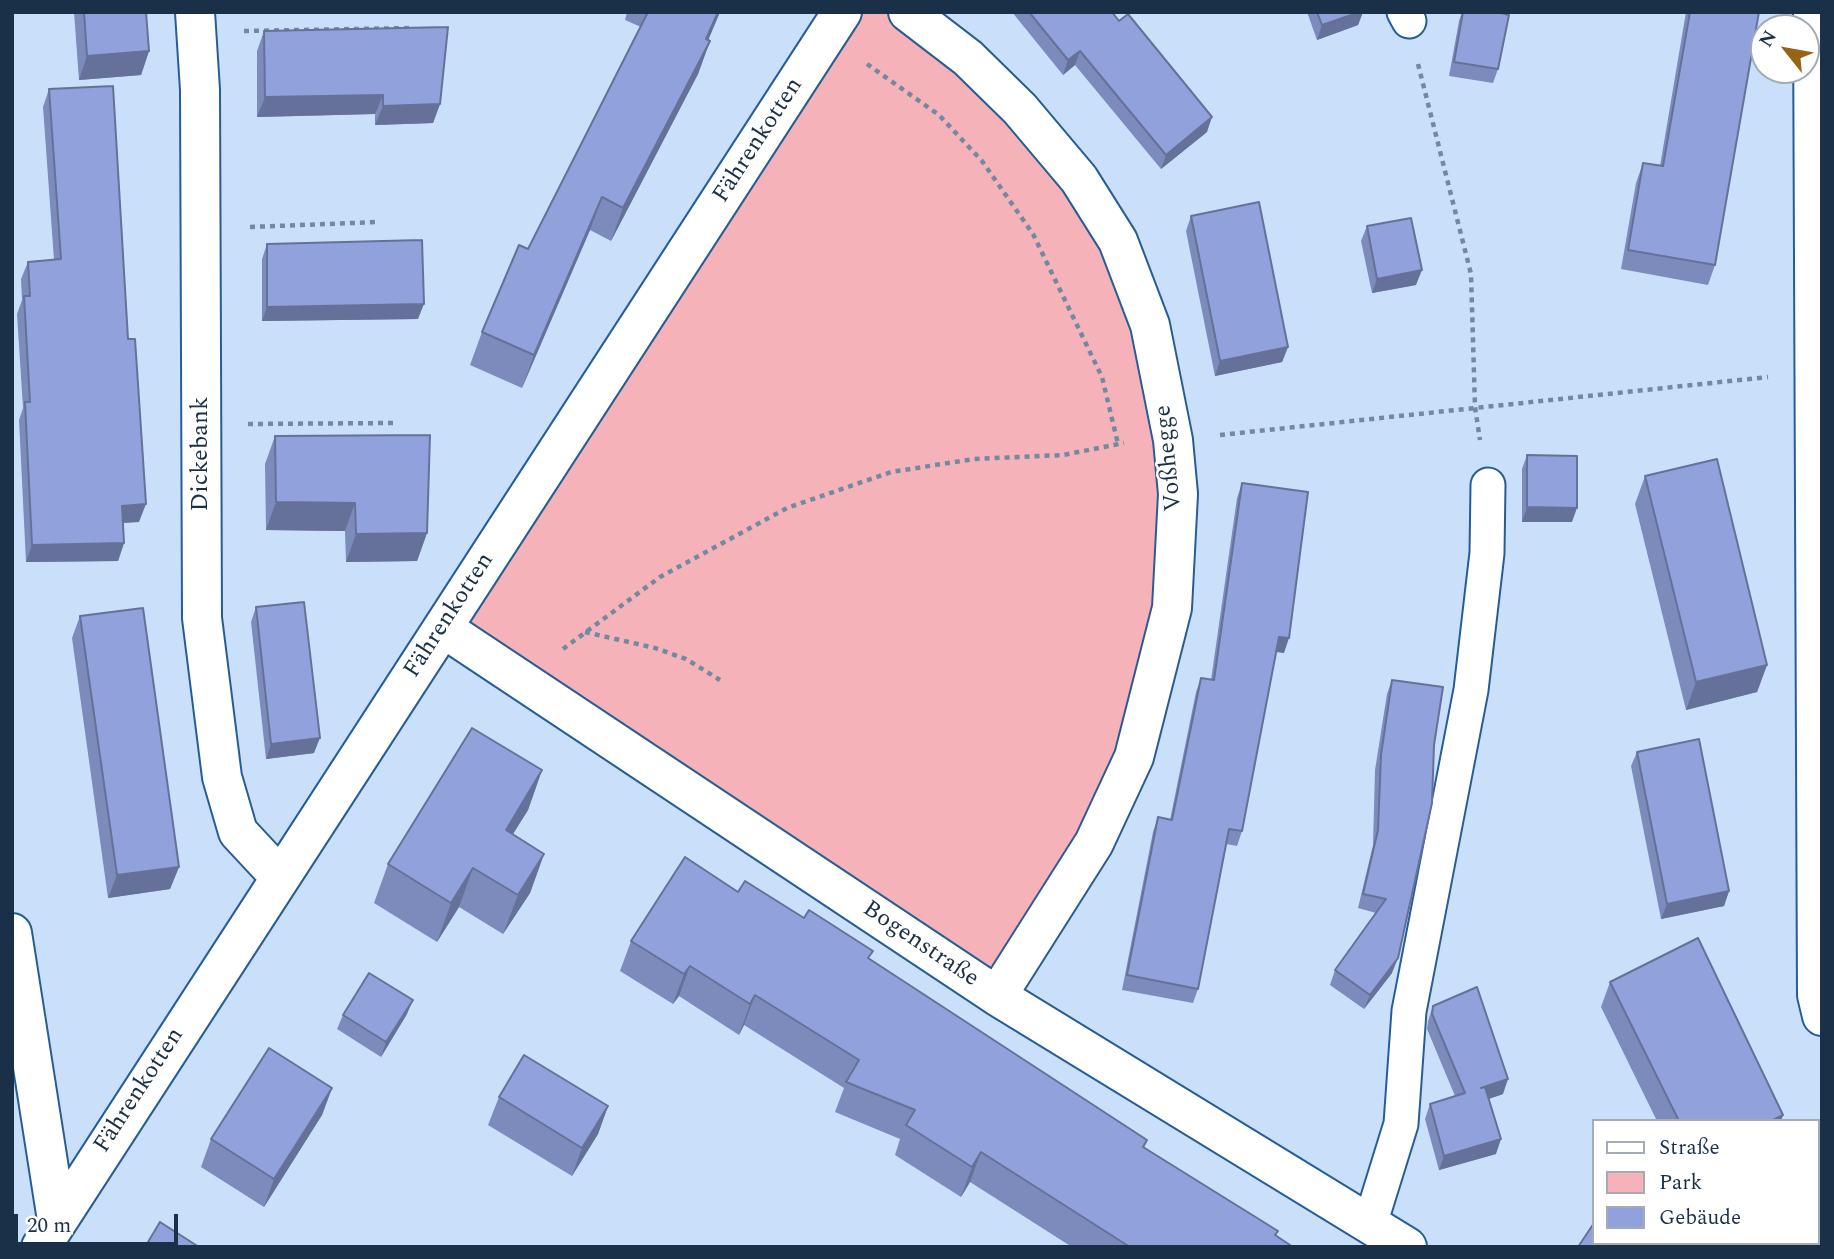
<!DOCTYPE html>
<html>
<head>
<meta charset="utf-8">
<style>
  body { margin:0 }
  #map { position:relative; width:1834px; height:1259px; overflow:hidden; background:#cae0fa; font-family:Spectral,serif }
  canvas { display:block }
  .frame { position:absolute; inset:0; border:14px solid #193048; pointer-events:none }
  .legend { position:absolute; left:1592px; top:1119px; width:228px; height:126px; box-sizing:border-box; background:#fff; border:2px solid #a3acb6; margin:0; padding:9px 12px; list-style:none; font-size:21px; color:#193048 }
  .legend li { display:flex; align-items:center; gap:14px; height:35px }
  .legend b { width:35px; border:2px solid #a3acb6 }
  .north { position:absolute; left:1750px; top:14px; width:70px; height:70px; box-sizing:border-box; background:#fff; border:2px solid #a3acb6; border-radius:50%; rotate:301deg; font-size:19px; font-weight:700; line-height:28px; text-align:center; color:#193048 }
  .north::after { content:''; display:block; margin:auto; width:24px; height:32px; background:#966417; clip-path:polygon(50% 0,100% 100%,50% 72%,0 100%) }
  .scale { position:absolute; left:14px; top:1214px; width:164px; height:32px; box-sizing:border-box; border:4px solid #193048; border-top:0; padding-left:9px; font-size:21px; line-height:24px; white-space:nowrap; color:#193048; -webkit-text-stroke:5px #fff; paint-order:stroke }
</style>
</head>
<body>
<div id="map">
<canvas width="1834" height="1259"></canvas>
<div class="frame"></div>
<ul class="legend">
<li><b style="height:9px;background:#fff"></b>Straße</li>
<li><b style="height:19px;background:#f5b2b9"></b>Park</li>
<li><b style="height:19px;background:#91a1db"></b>Gebäude</li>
</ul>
<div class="north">N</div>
<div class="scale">20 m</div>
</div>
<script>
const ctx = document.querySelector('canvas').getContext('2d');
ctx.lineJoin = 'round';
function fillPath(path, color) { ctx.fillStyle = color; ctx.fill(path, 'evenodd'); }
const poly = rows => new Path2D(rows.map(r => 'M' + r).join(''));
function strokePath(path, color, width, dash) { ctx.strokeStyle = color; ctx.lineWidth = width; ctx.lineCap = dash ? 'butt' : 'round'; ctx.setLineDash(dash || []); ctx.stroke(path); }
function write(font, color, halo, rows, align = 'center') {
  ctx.font = font + ' Spectral,serif'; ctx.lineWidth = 5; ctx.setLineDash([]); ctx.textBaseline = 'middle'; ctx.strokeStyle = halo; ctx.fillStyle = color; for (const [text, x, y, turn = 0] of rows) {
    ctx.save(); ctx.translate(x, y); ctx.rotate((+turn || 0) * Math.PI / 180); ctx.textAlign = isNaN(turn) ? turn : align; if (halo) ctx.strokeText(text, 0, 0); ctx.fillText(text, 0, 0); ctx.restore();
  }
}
fillPath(poly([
  [842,12,906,12,984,74,1128,266,1176,529,1134,757,997,996,443,628]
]), '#f5b2b9');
const lane = poly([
  [1404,12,1409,21],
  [1370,1224,1401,1124,1409,1011,1471,690,1487,553,1488,485]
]);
const street = poly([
  [195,12,200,90,202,618,222,777,238,832,279,876],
  [908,12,968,58,1020,109,1079,179,1118,241,1150,325,1173,440,1178,494,1172,608,1134,757,1094,843,997,996],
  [1813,12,1817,995,1822,1016],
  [443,628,997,996,1407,1247],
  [12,933,57,1220],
  [41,1247,842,12]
]);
strokePath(lane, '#275d95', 37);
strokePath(street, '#275d95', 42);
strokePath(poly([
  [244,31,411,28],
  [867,64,939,115,982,161,1033,234,1102,377,1118,444],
  [1418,64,1471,274,1475,407,1480,440],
  [250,227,378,222],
  [248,424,394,423],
  [1220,435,1768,377],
  [585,632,655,648,686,659,720,680],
  [563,649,660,577,787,508,891,472,974,459,1063,455,1124,443]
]), '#7289a2', 4.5, [5, 5]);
strokePath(lane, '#fff', 33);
strokePath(street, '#fff', 38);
fillPath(poly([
  [74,12,146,12,149,51,141,75,79,80],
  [627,12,720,12,708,40,710,41,698,74,611,241,590,230,522,388,470,365,482,332,528,249,641,27,625,20],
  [1012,12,1112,12,1207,132,1161,169,1075,65,1063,75],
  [1307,12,1363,12,1358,25,1317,40],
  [1462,12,1497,12,1498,69,1493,83,1449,76,1459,21],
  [1686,12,1759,12,1715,265,1708,285,1621,269,1636,183,1643,163,1660,166],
  [264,31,440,104,433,123,375,125,375,114,257,117,257,51],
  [49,89,139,522,123,523,124,543,118,561,26,562,19,420,23,408,17,314,22,300,21,279,28,262,54,260,43,107],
  [1191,216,1288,347,1282,362,1215,376,1186,231],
  [1367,226,1416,285,1372,293,1361,241],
  [267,244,418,319,262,321,262,259],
  [275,436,427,533,417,561,346,562,345,531,266,530,265,464],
  [1527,455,1572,522,1522,522,1522,469],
  [1645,476,1767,665,1757,692,1686,710,1635,504],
  [1242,483,1284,653,1276,652,1242,831,1237,846,1226,844,1198,989,1193,1003,1122,990,1153,832,1158,817,1170,820,1196,692,1201,678,1211,680,1237,498],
  [256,607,314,753,266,759,251,622],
  [80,616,179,867,170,889,108,898,72,638],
  [1392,680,1392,973,1364,1009,1330,985,1335,970,1376,913,1358,908,1373,845,1375,770,1387,694],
  [1637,752,1729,891,1724,906,1661,919,1631,766],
  [542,770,528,810,513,834,544,854,530,893,503,934,459,907,437,942,374,903,388,864],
  [738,892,870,960,1147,1140,1144,1148,1278,1231,1276,1236,1293,1247,1072,1247,970,1182,961,1197,895,1155,900,1139,835,1112,844,1088,744,1025,739,1035,679,996,673,1004,620,971,631,941],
  [1610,982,1781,1121,1657,1121,1601,1007],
  [1433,1006,1503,1094,1489,1099,1496,1154,1439,1170,1425,1119,1430,1104,1455,1096,1427,1029,1428,1021],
  [407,1014,381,1057,337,1029,343,1015],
  [332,1088,322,1115,264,1207,201,1167,211,1139],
  [499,1097,608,1106,598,1134,572,1176,488,1125],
  [1789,1243,1818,1243,1822,1247,1789,1247]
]), '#7d8abc');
fillPath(poly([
  [718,12,720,12,699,62,710,41,698,74,611,241,623,208,706,39],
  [1360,12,1363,12,1358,25,1317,40,1322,25],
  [149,51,141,75,79,80,87,56],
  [1080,51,1075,65,1063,75,1068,60],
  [383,95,375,114,257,117,265,97],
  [440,104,433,123,375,125,383,106],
  [1212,117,1207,132,1161,169,1166,155],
  [602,197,590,230,522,388,534,355],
  [1422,270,1416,285,1372,293,1377,279],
  [424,304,418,319,262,321,267,307],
  [1288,347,1282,362,1215,376,1220,361],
  [276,502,355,503,345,531,266,530],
  [146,504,139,522,116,523,122,506],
  [1527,507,1577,508,1572,522,1522,522],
  [427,533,417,561,346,562,356,534],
  [124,543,118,561,26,562,32,545],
  [1279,637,1289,638,1284,653,1274,651],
  [1767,665,1757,692,1686,710,1696,682],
  [320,738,314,753,266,759,271,744],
  [542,770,528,810,491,869,506,830],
  [544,854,530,893,503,934,518,895],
  [179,867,170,889,108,898,117,875],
  [473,868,459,907,437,942,451,903],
  [1729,891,1724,906,1661,919,1667,904],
  [1398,958,1392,973,1364,1009,1370,995],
  [690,966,679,996,673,1004,684,974],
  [755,995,744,1025,739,1035,750,1004],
  [413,1000,407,1014,381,1057,386,1042],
  [1508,1079,1503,1094,1476,1103,1481,1088],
  [332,1088,322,1115,264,1207,274,1179],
  [608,1106,598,1134,572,1176,582,1148],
  [1783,1115,1781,1121,1771,1121],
  [1501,1139,1496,1154,1439,1170,1444,1156],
  [981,1152,970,1182,961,1197,972,1167]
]), '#667199');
const building = poly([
  [84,12,146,12,149,51,87,56,84,12],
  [648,12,718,12,706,39,710,41,623,208,602,197,534,355,482,332,519,245,528,249,648,12],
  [1029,12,1112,12,1119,21,1128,14,1212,117,1166,155,1080,51,1068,60,1029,12],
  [1317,12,1360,12,1322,25,1317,12],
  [1463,12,1497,12,1509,15,1498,69,1454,62,1463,12],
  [1690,12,1759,12,1715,265,1628,250,1643,163,1663,166,1690,12],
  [448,27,440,104,383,106,383,95,265,97,264,31,448,27],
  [113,86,128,339,135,339,146,504,122,506,124,543,32,545,25,402,30,402,24,296,30,296,28,262,61,259,49,89,113,86],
  [1259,202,1288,347,1220,361,1191,216,1259,202],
  [1411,218,1422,270,1377,279,1367,226,1411,218],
  [422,240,424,304,267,307,267,244,422,240],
  [430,435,427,533,356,534,355,503,276,502,275,436,430,435],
  [1527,455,1577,456,1577,508,1527,507,1527,455],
  [1717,459,1767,665,1696,682,1645,476,1717,459],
  [1242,483,1308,492,1289,638,1279,637,1242,831,1229,829,1198,989,1127,975,1158,817,1172,820,1201,678,1214,680,1242,483],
  [304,602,320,738,271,744,256,607,304,602],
  [143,608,179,867,117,875,80,616,143,608],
  [1392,680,1443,687,1434,745,1432,803,1398,958,1370,995,1335,970,1386,899,1363,894,1378,830,1381,755,1392,680],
  [472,728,542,770,506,830,544,854,518,895,473,868,451,903,388,864,472,728],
  [1699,739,1729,891,1667,904,1637,752,1699,739],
  [685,857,738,892,745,881,804,918,809,910,873,951,868,958,1147,1140,1143,1147,1278,1231,1275,1235,1293,1247,1130,1247,981,1152,972,1167,906,1125,915,1110,846,1082,859,1060,755,995,750,1004,690,966,684,974,631,941,685,857],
  [1698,938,1783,1115,1771,1121,1679,1121,1610,982,1698,938],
  [369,973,413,1000,386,1042,343,1015,369,973],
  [1477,987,1508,1079,1481,1088,1485,1087,1501,1139,1444,1156,1430,1104,1465,1093,1432,1014,1433,1006,1477,987],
  [269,1048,332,1088,274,1179,211,1139,269,1048],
  [524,1055,608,1106,582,1148,499,1097,524,1055],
  [1818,1155,1822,1155,1822,1247,1803,1247,1802,1243,1818,1243,1818,1155],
  [160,1222,199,1247,145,1247,160,1222],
  [1594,1223,1594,1243,1654,1243,1660,1247,1578,1247,1594,1223]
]);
fillPath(building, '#91a1db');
strokePath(building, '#667199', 2);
write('24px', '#193048', '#fff', [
  ["Fährenkotten",759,141,-57],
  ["Dickebank",202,454,-90],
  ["Voßhegge",1170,458,-96],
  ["Fährenkotten",450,616,-57],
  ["Bogenstraße",920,945,34],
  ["Fährenkotten",140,1091,-57]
]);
</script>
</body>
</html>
